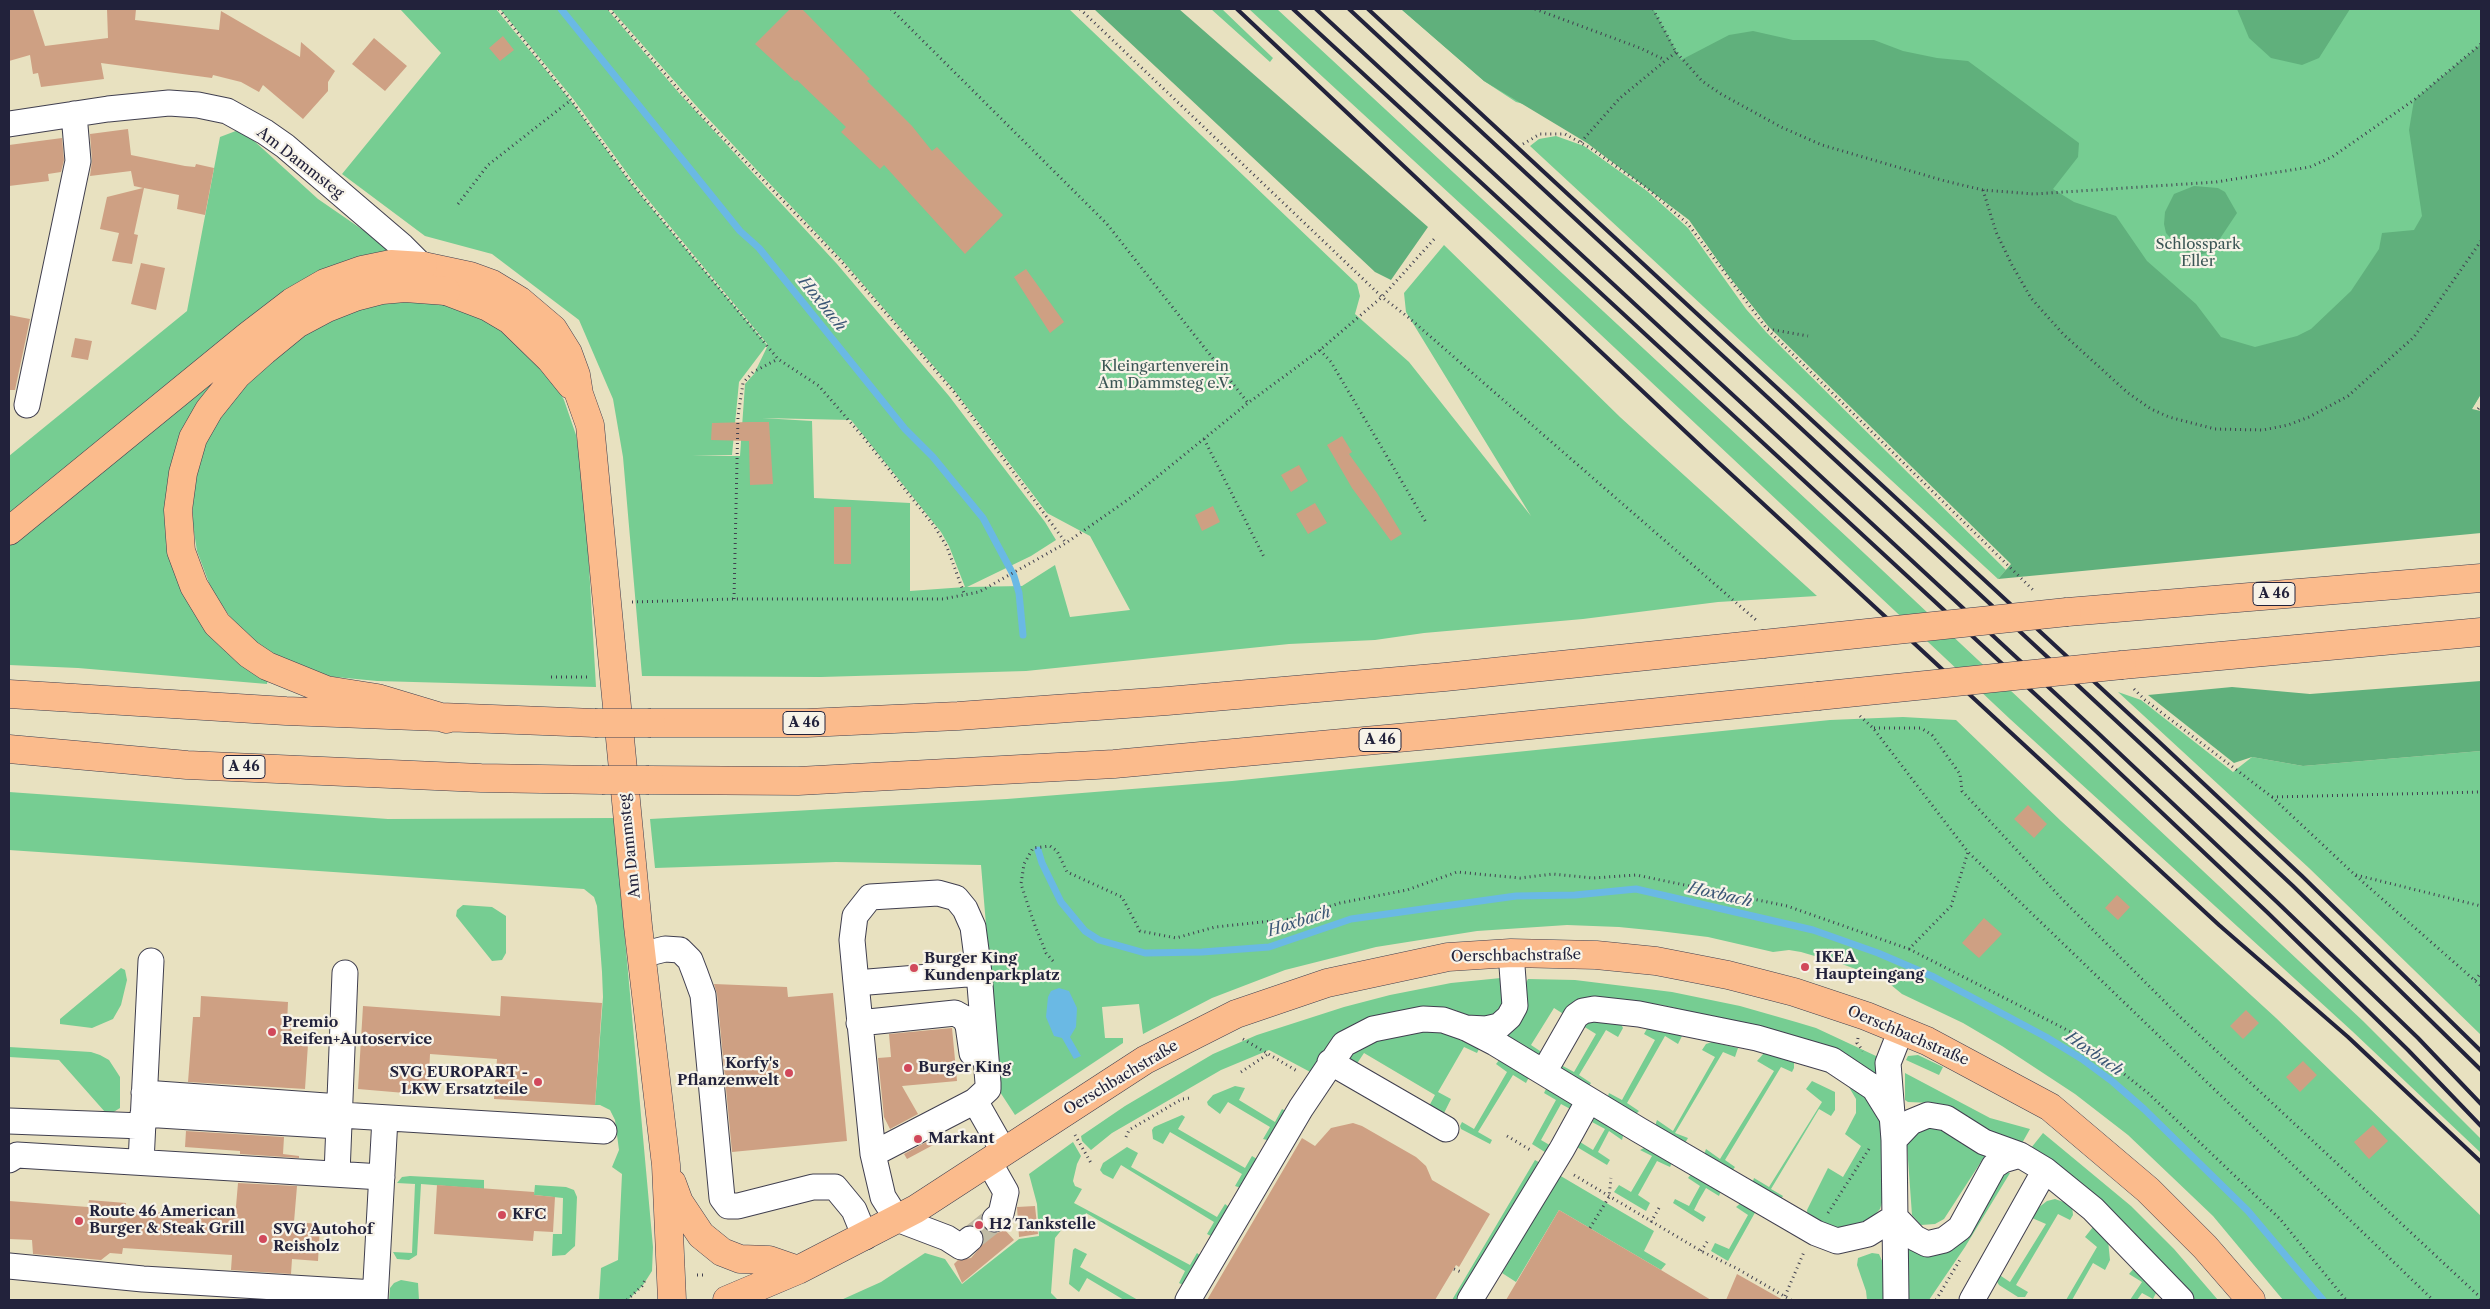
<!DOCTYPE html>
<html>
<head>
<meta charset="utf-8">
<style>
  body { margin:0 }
  #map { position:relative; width:2490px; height:1309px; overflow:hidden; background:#e8e1c0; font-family:"Libre Caslon Text",serif }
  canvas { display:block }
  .frame { position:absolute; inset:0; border:10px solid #22223b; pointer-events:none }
</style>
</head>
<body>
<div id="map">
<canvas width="2490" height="1309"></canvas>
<div class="frame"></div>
</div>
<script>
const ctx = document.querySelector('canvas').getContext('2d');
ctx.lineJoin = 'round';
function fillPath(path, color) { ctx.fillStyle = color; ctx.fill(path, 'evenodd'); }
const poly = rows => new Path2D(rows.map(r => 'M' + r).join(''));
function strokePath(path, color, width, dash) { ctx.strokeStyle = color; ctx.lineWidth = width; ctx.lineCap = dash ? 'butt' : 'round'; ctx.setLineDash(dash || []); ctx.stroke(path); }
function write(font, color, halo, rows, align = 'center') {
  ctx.font = font + ' "Libre Caslon Text",serif'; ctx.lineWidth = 4.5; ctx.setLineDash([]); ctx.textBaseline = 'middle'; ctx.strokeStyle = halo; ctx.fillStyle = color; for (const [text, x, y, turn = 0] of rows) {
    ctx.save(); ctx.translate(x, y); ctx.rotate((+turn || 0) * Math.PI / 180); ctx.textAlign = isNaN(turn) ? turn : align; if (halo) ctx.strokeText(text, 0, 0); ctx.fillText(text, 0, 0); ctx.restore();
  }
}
fillPath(poly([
  [400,9,496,9,571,101,632,185,767,345,739,382,732,455,692,456,740,456,745,384,754,374,768,345,635,184,574,100,500,9,607,9,679,93,837,264,949,396,1045,522,1056,540,1031,556,967,587,1022,586,1055,565,1070,617,1130,610,1090,536,1047,513,954,390,843,261,700,110,611,9,1069,9,1357,284,1360,296,1355,314,1409,362,1531,516,1406,312,1404,293,1444,245,1620,417,1817,596,1718,602,1583,619,1424,633,1375,640,1289,644,1026,671,821,677,642,676,623,457,613,399,579,320,492,254,425,236,342,174,441,53],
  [762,418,851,420,941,532,949,546,965,587,910,591,910,503,814,498,812,421],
  [1211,9,1222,9,1273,58,1270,62],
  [1249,9,1277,9,1849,539,2363,1021,2481,1139,2481,1153,2352,1031,2010,719,1501,241],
  [1401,9,2481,9,2481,394,2426,484,1590,122,1516,102,1484,81],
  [241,129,318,199,392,250,9,520,9,456,187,311,220,137],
  [1556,136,1584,146,1647,191,1688,228,1746,309,1766,332,2006,570,1998,579,1530,146,1539,139],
  [439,301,482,315,546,366,564,400,576,435,584,479,596,687,377,681,325,676,278,659,240,631,212,591,197,551,192,519,195,475,206,441,230,402,248,381,286,347,323,322,365,303],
  [278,322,215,388,172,540,268,678,267,684,78,668,9,665,9,541],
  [2118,692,2141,700,2233,772,2252,757,2303,766,2481,751,2481,1035,2309,868],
  [1903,717,1956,720,2061,821,2276,1018,2481,1216,2481,1300,2283,1300,2213,1216,2128,1135,2075,1094,2002,1046,1963,1023,1902,994,1885,980,1842,964,1801,952,1789,950,1773,952,1708,937,1659,931,1619,927,1567,925,1477,931,1376,947,1285,970,1212,998,1143,1034,1139,1004,1102,1007,1105,1038,1123,1038,1123,1043,1015,1115,1000,1092,981,865,836,862,655,868,650,819,1007,799,1232,781,1830,720],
  [9,792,388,819,614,818,653,1247,652,1271,643,1285,628,1300,599,1300,601,1268,618,1260,622,1174,612,1167,619,1150,615,1120,610,1110,600,1105,595,1105,603,997,602,972,597,906,594,897,584,889,9,850],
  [463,905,492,907,506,916,506,953,502,960,492,961,456,916,457,910],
  [121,968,125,970,127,980,121,1005,113,1019,92,1028,60,1024,60,1019],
  [1501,978,1505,1002,1495,1015,1486,1019,1469,1017,1455,1010,1430,1006,1392,1013,1314,1074,1269,1050,1221,1070,1112,1133,1091,1150,1082,1141,1081,1136,1125,1106,1213,1054,1257,1035,1344,1007,1390,995,1451,983],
  [1528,979,1575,980,1672,992,1740,1006,1796,1022,1816,1028,1876,1056,1879,1084,1745,1024,1662,1005,1635,1002,1565,1015,1554,1008,1531,1045,1543,1053,1543,1057,1499,1036],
  [1588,1019,1621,1024,1623,1028,1618,1037,1606,1030,1579,1075,1591,1083,1588,1087,1562,1075,1561,1065,1574,1072,1596,1034,1583,1026],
  [1648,1027,1681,1033,1682,1036,1678,1044,1665,1036,1627,1103,1639,1111,1635,1115,1608,1100,1608,1096,1609,1093,1622,1100,1655,1040,1644,1034],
  [1447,1031,1478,1044,1479,1049,1477,1053,1464,1047,1438,1092,1451,1099,1444,1113,1438,1114,1428,1108,1435,1095,1364,1053,1356,1065,1348,1059,1354,1045,1409,1032],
  [1712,1042,1738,1048,1735,1057,1723,1052,1675,1133,1688,1138,1685,1143,1656,1127,1656,1123,1657,1120,1673,1131,1715,1057,1702,1050,1706,1044],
  [9,1047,91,1052,100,1055,109,1060,120,1077,120,1108,112,1113,105,1112,59,1060,9,1057],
  [1764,1053,1794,1062,1794,1068,1792,1072,1781,1067,1725,1160,1735,1167,1732,1171,1704,1155,1706,1149,1720,1159,1774,1071,1757,1061],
  [1918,1055,1943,1067,1939,1075,1906,1060,1908,1056],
  [1500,1059,1528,1075,1528,1079,1526,1083,1513,1075,1478,1132,1492,1140,1490,1144,1461,1129,1460,1126,1462,1122,1474,1129,1507,1072,1496,1064],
  [1827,1066,1863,1087,1882,1121,1884,1196,1880,1209,1869,1221,1836,1230,1808,1219,1807,1210,1828,1168,1843,1177,1861,1146,1845,1134,1856,1113,1856,1099,1846,1082,1834,1074,1825,1072],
  [1905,1073,1990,1118,2030,1129,2021,1145,1945,1111,1932,1103,1908,1102,1905,1100],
  [1812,1081,1835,1092,1835,1110,1831,1116,1819,1109,1771,1189,1783,1196,1781,1199,1752,1184,1754,1178,1769,1187,1822,1102,1806,1089],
  [1235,1086,1245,1088,1239,1100,1275,1122,1282,1109,1286,1111,1271,1141,1263,1139,1270,1127,1228,1102,1220,1114,1208,1105,1207,1102,1213,1095],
  [1552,1087,1575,1101,1574,1111,1561,1104,1541,1140,1553,1147,1548,1154,1532,1144,1556,1100,1544,1093,1546,1089],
  [1182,1115,1185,1117,1178,1129,1245,1168,1252,1156,1257,1159,1241,1188,1235,1186,1242,1174,1170,1132,1163,1144,1153,1139,1152,1130,1154,1127],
  [1596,1115,1624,1132,1622,1140,1609,1131,1598,1152,1610,1160,1607,1165,1577,1147,1580,1142,1593,1150,1605,1129,1592,1122],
  [1932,1122,1988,1151,1944,1219,1935,1224,1921,1225,1912,1215,1907,1145,1910,1132],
  [2043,1133,2131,1206,2174,1249,2218,1300,2195,1300,2130,1228,2084,1185,2031,1148],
  [1073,1142,1081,1156,1077,1164,1073,1181,1075,1186,1082,1189,1074,1203,1190,1265,1197,1253,1201,1256,1183,1285,1179,1283,1185,1271,1086,1213,1080,1227,1071,1225,1063,1228,1055,1238,1051,1293,1058,1300,841,1300,881,1282,925,1253,945,1259,962,1284,1019,1239,1039,1236,1037,1204,1029,1174],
  [1650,1145,1672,1163,1670,1167,1657,1161,1638,1195,1650,1203,1646,1211,1614,1192,1619,1185,1631,1192,1652,1156,1640,1150],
  [1127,1147,1138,1153,1131,1167,1217,1217,1225,1204,1229,1207,1213,1237,1207,1234,1214,1222,1121,1165,1113,1179,1103,1174,1100,1170,1103,1163],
  [1535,1160,1542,1164,1462,1300,1452,1300],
  [2004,1172,2010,1173,1965,1247,1929,1300,1906,1300,1904,1243,1928,1250],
  [1692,1173,1722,1188,1719,1196,1706,1188,1699,1200,1694,1210,1706,1217,1703,1222,1673,1203,1675,1199,1689,1206,1700,1186,1688,1178],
  [1559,1175,1654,1231,1644,1251,1666,1264,1661,1270,1559,1210,1516,1282,1502,1273],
  [410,1176,484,1180,484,1189,421,1184,417,1255,409,1260,397,1259,393,1252,412,1253,415,1184,397,1183,402,1177],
  [535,1185,566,1187,574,1190,577,1197,575,1246,565,1255,552,1256,553,1234,562,1234,563,1198,534,1195],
  [2055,1199,2072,1205,2073,1215,2070,1220,2058,1214,2016,1285,2028,1292,2025,1297,2018,1297,1999,1285,1996,1280,1998,1274,2010,1282,2046,1224,2032,1218,2038,1208,2047,1201],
  [1742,1202,1757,1209,1728,1261,1711,1251,1715,1243,1729,1249,1748,1215,1736,1207],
  [2093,1227,2108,1240,2110,1260,2105,1270,2093,1263,2072,1300,2066,1300,2097,1247,2085,1237],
  [1075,1248,1087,1254,1080,1267,1138,1300,1124,1300,1087,1278,1079,1292,1069,1284,1073,1250],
  [1872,1253,1879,1254,1887,1272,1886,1300,1867,1300,1866,1291,1857,1265,1858,1258],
  [2135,1267,2157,1291,2153,1299,2142,1293,2137,1300,2130,1300,2142,1282,2129,1274],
  [401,1280,418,1283,419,1300,389,1300,390,1288,394,1283]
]), '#76cd92');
fillPath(poly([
  [1094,9,1179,9,1428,227,1391,280,1375,272],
  [1401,9,1653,9,1681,60,1729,35,1753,31,1793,40,1874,40,1903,51,1937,58,1968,61,2079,143,2078,157,2053,189,2074,202,2116,216,2147,261,2196,304,2221,337,2255,347,2297,336,2311,329,2351,291,2379,249,2382,233,2414,230,2422,216,2409,130,2414,100,2481,44,2481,394,2472,409,2481,411,2481,533,1998,579,2011,564,1768,326,1728,275,1689,220,1587,143,1484,81],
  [2237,9,2350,9,2319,58,2302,65,2271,58,2249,38],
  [2194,186,2218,188,2225,192,2237,213,2211,252,2198,255,2183,252,2166,233,2164,224,2165,212,2174,194],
  [2481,681,2481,751,2303,766,2252,757,2234,763,2148,695,2232,687,2310,694]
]), '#60b07c');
fillPath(poly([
  [1059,988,1069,991,1077,1008,1076,1027,1070,1037,1081,1056,1074,1059,1062,1038,1054,1036,1046,1017,1048,997,1051,991]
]), '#6ab9e4');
strokePath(poly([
  [561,9,740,231,759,248,905,429,933,457,983,518,1014,576,1019,593,1023,635],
  [1038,850,1042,863,1061,902,1085,931,1099,940,1145,953,1202,952,1269,947,1351,919,1516,896,1575,895,1636,889,1813,930,1878,953,1934,977,2046,1037,2082,1059,2113,1082,2144,1109,2248,1211,2323,1300]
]), '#6ab9e4', 7);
fillPath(poly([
  [9,9,33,9,45,46,108,38,107,9,136,9,135,20,219,30,221,11,300,57,301,42,335,71,328,82,328,91,303,119,263,85,259,92,241,82,213,75,212,78,101,63,104,79,41,87,38,73,33,74,30,55,9,61],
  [790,9,802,9,808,15,870,79,867,81,912,126,932,151,937,147,1003,215,965,254,884,165,880,169,841,132,846,127,797,80,795,81,755,44],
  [503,36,514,50,500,61,489,48],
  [374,38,407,66,385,91,352,64],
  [128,129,131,155,185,166,195,167,196,164,214,168,205,215,177,209,179,195,144,188,134,234,138,235,132,264,112,261,119,233,100,229,107,197,143,188,134,186,131,171,90,176,92,160,90,134],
  [62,138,64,160,61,172,48,174,49,181,9,186,9,145],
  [141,263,165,268,156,310,131,304],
  [1026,269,1064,322,1050,333,1014,277],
  [9,315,30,319,15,390,9,390],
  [75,338,92,341,88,360,71,357],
  [750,422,769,422,773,484,750,485,749,441,711,440,712,423],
  [1342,436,1352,452,1349,454,1377,493,1402,534,1391,541,1352,488,1327,445],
  [1299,465,1308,481,1291,492,1281,475],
  [1315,503,1327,523,1308,534,1296,514],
  [1213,506,1220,522,1202,531,1195,515],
  [834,507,851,507,851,564,834,564],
  [2028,805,2047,824,2034,838,2014,819],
  [2117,895,2130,907,2118,920,2105,908],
  [1984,918,2002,934,1979,958,1962,943],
  [714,984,787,987,788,997,833,993,847,1141,732,1152,717,994],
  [201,996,288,1002,287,1024,292,1024,290,1043,308,1044,305,1089,188,1082,193,1017,200,1017],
  [501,996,602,1003,595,1105,494,1099,497,1059,430,1054,428,1095,358,1089,363,1006,500,1016],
  [2246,1010,2259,1023,2243,1039,2230,1026],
  [952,1028,957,1081,902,1086,918,1114,890,1129,884,1117,878,1058,891,1057,889,1034],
  [2303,1061,2317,1075,2300,1092,2286,1077],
  [1353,1123,1362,1126,1416,1157,1426,1166,1432,1180,1490,1214,1459,1267,1456,1265,1435,1300,1207,1300,1302,1138,1315,1146,1331,1128],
  [2373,1125,2388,1141,2369,1159,2354,1142],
  [186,1131,284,1137,283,1154,299,1156,299,1158,240,1154,240,1151,185,1147],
  [932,1139,935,1144,907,1159,904,1154],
  [238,1183,297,1186,294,1222,320,1224,318,1261,292,1259,291,1274,231,1270,232,1255,123,1248,122,1254,110,1253,101,1260,33,1254,32,1240,9,1239,9,1201,88,1207,89,1200,126,1203,125,1210,235,1218],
  [437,1185,534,1192,534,1195,555,1197,553,1232,534,1231,533,1241,434,1234],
  [1035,1206,1038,1234,1019,1237,1017,1207],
  [1559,1210,1661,1270,1711,1300,1506,1300],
  [982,1214,981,1222,984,1229,997,1233,1005,1230,1014,1240,962,1283,954,1264,958,1260,971,1258,983,1244,984,1237,981,1230,975,1226,968,1225],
  [1737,1274,1783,1300,1726,1300]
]), '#cea083');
strokePath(poly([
  [970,1239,995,1219]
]), '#c0bba5', 25, [25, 12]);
const minor = poly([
  [9,124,108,109,169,103,198,105,227,111,265,132,285,146,402,246,431,275],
  [27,405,78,161,74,114],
  [641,955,665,949,680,950,690,960,695,973,703,995,722,1198,728,1206,738,1206,813,1187,835,1187,854,1210,865,1237],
  [856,983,852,940,855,916,870,897,938,893,956,898,965,909,973,927,979,973],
  [859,1023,955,1013,964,1018,968,1025,972,1053],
  [1466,1028,1486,1029,1499,1026,1509,1017,1515,1006,1511,953],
  [1330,1062,1446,1129],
  [1544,1072,1576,1016,1583,1011,1594,1009,1639,1014,1757,1038,1832,1060,1874,1088,1892,1117],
  [144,1093,340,1107],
  [143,1114,339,1126],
  [340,1115,604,1131],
  [9,1121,143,1126],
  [1894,1140,1911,1122,1928,1115,1946,1118,1984,1142,2020,1155,2045,1170,2093,1209,2181,1300],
  [873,1154,856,983,979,973,988,1083,988,1089,975,1101],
  [9,1160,17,1155,382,1177],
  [141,1162,151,961],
  [989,1162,1006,1192,1001,1214,995,1219],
  [337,1174,345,973],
  [1895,1217,1915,1238,1927,1244,1944,1240,1960,1228,1994,1166,2003,1160,2020,1155],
  [970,1239,961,1247,947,1238,897,1219,883,1197,873,1154,975,1101,1004,1152],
  [9,1266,143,1279,375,1293],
  [375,1300,385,1118],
  [1188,1300,1301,1108,1344,1044,1373,1029,1423,1019,1443,1020,1466,1028,1495,1043,1639,1130,1816,1233,1837,1241,1868,1234,1895,1217],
  [1470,1300,1562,1149,1589,1100],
  [1896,1300,1894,1140,1888,1063,1901,1030],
  [1972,1300,2045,1170]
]);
const major = poly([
  [423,266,470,276,492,284,520,301,553,329,568,353,576,375,579,394,590,425,638,926,666,1165,672,1300],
  [446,291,488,307,510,320,550,359,571,385],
  [672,1183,679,1202,701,1235,722,1252,740,1259,769,1260,798,1270],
  [727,1300,798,1270,916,1209,1145,1060,1236,1014,1327,983,1448,957,1511,953,1596,955,1656,961,1728,975,1794,992,1866,1016,1927,1041,2050,1107,2148,1190,2205,1247,2251,1300]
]);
const highway = poly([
  [446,291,405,288,382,290,355,297,327,308,297,324,264,351,237,375,209,410,193,438,183,473,178,510,181,551,194,586,217,624,249,654,267,666,326,690,377,698,447,719],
  [9,531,249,335,292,302,325,283,362,270,391,264,423,266],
  [2067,612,2481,578],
  [2122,665,2481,632],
  [9,694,286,711,595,723],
  [651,723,807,723,958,716,1167,701,1445,677,1763,644],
  [9,749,187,765,481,778,602,780],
  [649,780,798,781,1114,764,1441,734,1818,696]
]);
strokePath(minor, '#403f4f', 27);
strokePath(major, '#403f4f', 29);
strokePath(highway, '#403f4f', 29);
strokePath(poly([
  [499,9,571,100,633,185,778,359,819,386,864,438,935,527,947,547,965,596],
  [609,9,698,112,841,261,954,392,1066,543],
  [891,9,1107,224,1248,403],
  [1080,9,1382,297,1408,317,1756,620],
  [1535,9,1640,48,1665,60],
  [1653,9,1676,52,1702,81,1721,94,1781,127,1822,145,1945,181,1983,190,2034,194,2216,182,2310,167,2332,157,2414,100,2481,44],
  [1581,142,1620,98,1676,52],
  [1523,144,1540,134,1565,134,1592,149,1648,189,1688,224,1767,329,2033,590],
  [1983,190,1996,232,2012,265,2031,298,2063,334,2128,393,2151,409,2169,417,2215,429,2263,430,2288,425,2309,417,2348,396,2414,337,2481,241],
  [458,204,488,165,571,100],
  [1768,329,1808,336],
  [1320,350,1331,362,1427,524],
  [2478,409,2481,405],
  [1204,439,1265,559],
  [734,599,738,416,743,383,753,372,778,359],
  [632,602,734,599,943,599,979,592,1066,543,1136,494,1248,403,1320,350,1382,297,1436,237],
  [551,677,590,677],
  [2134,689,2145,700,2272,797,2355,875,2481,986],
  [1860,716,1873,728,1968,852,2433,1300],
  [1874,728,1921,728,1932,735,1960,774,1962,791,2062,899,2178,1015,2481,1298],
  [2272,797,2481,792],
  [2356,875,2481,906],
  [1909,949,2071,1032,2148,1093,2280,1219,2346,1300],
  [1053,961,1046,953,1034,923,1021,884,1024,864,1033,848,1050,846,1057,851,1067,872,1122,897,1140,931,1176,938,1215,927,1291,919,1340,903,1407,890,1457,872,1520,878,1553,874,1593,878,1636,875,1787,906,1909,949,1951,906,1968,852],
  [2475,980,2481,973],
  [1858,1038,1857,1043,1863,1051],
  [1243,1039,1297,1071],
  [1241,1072,1268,1054],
  [1075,1135,1091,1163],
  [1507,1136,1532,1151],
  [1126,1137,1129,1130,1182,1099,1191,1098],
  [1574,1175,1701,1251,1736,1268,1791,1300],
  [1828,1213,1869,1149],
  [1651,1222,1659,1208],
  [1590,1228,1609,1197,1611,1178],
  [1701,1251,1709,1239],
  [1454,1269,1461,1272],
  [697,1275,707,1275],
  [1785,1296,1804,1252],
  [627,1300,642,1286,645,1280],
  [1936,1300,1961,1258]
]), '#403f4f', 3, [1, 4]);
strokePath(minor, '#fff', 25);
strokePath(major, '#fbbb8c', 28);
strokePath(highway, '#fbbb8c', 28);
strokePath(poly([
  [1237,9,1706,451,2219,925,2348,1037,2481,1162],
  [1293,9,2088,743,2268,913,2408,1050,2481,1126],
  [1316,9,2098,733,2278,903,2418,1038,2481,1104],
  [1349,9,2112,717,2293,886,2481,1070],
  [1368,9,2156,739,2302,876,2481,1051]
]), '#22223b', 4);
const highwayBridge = poly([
  [1763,644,2067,612],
  [1818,696,2122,665],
  [595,723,651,723],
  [602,780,649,780]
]);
strokePath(highwayBridge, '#403f4f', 29, []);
strokePath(highwayBridge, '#fbbb8c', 28);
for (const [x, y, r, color] of [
  [1805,967,5,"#d1495b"],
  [914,968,5,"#d1495b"],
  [272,1032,5,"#d1495b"],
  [908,1068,5,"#d1495b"],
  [789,1073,5,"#d1495b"],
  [538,1082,5,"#d1495b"],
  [918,1139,5,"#d1495b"],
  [502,1215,5,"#d1495b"],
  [79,1221,5,"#d1495b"],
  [979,1225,5,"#d1495b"],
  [263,1239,5,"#d1495b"]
]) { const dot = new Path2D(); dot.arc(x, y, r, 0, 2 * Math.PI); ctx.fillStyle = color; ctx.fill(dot); strokePath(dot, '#f7f3e8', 2); }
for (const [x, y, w] of [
  [2274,594,42],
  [804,723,42],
  [1380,740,42],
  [244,767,42]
]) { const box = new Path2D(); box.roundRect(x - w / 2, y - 11.5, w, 23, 4); ctx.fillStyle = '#f7f3e8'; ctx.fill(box); strokePath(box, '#22223b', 1); }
write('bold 14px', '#22223b', null, [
  ["A 46",2274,594],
  ["A 46",804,723],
  ["A 46",1380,740],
  ["A 46",244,767]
]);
write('15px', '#22223b', '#f7f3e8', [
  ["Am Dammsteg",300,163,38],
  ["Am Dammsteg",630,846,-96],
  ["Oerschbachstraße",1516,956,-1],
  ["Oerschbachstraße",1908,1036,23],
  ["Oerschbachstraße",1121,1078,-31]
]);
write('15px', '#3b5555', '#f7f3e8', [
  ["Schlosspark",2198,245],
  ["Eller",2198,262],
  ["Kleingartenverein",1165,367],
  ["Am Dammsteg e.V.",1165,384]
]);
write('bold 15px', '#22223b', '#f7f3e8', [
  ["IKEA",1815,958],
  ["Haupteingang",1815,975],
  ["Burger King",924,959],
  ["Kundenparkplatz",924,976],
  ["Premio",282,1023],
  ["Reifen+Autoservice",282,1040],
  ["Korfy's",779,1064,"right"],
  ["Pflanzenwelt",779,1081,"right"],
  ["Burger King",918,1068],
  ["SVG EUROPART -",528,1073,"right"],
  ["LKW Ersatzteile",528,1090,"right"],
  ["Markant",928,1139],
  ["Route 46 American",89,1212],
  ["Burger & Steak Grill",89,1229],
  ["KFC",512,1215],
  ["H2 Tankstelle",989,1225],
  ["SVG Autohof",273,1230],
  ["Reisholz",273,1247]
], 'left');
write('italic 16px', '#3b5776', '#f7f3e8', [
  ["Hoxbach",822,304,51],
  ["Hoxbach",1720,895,13],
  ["Hoxbach",1299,922,-18],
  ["Hoxbach",2094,1054,35]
]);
</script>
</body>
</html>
